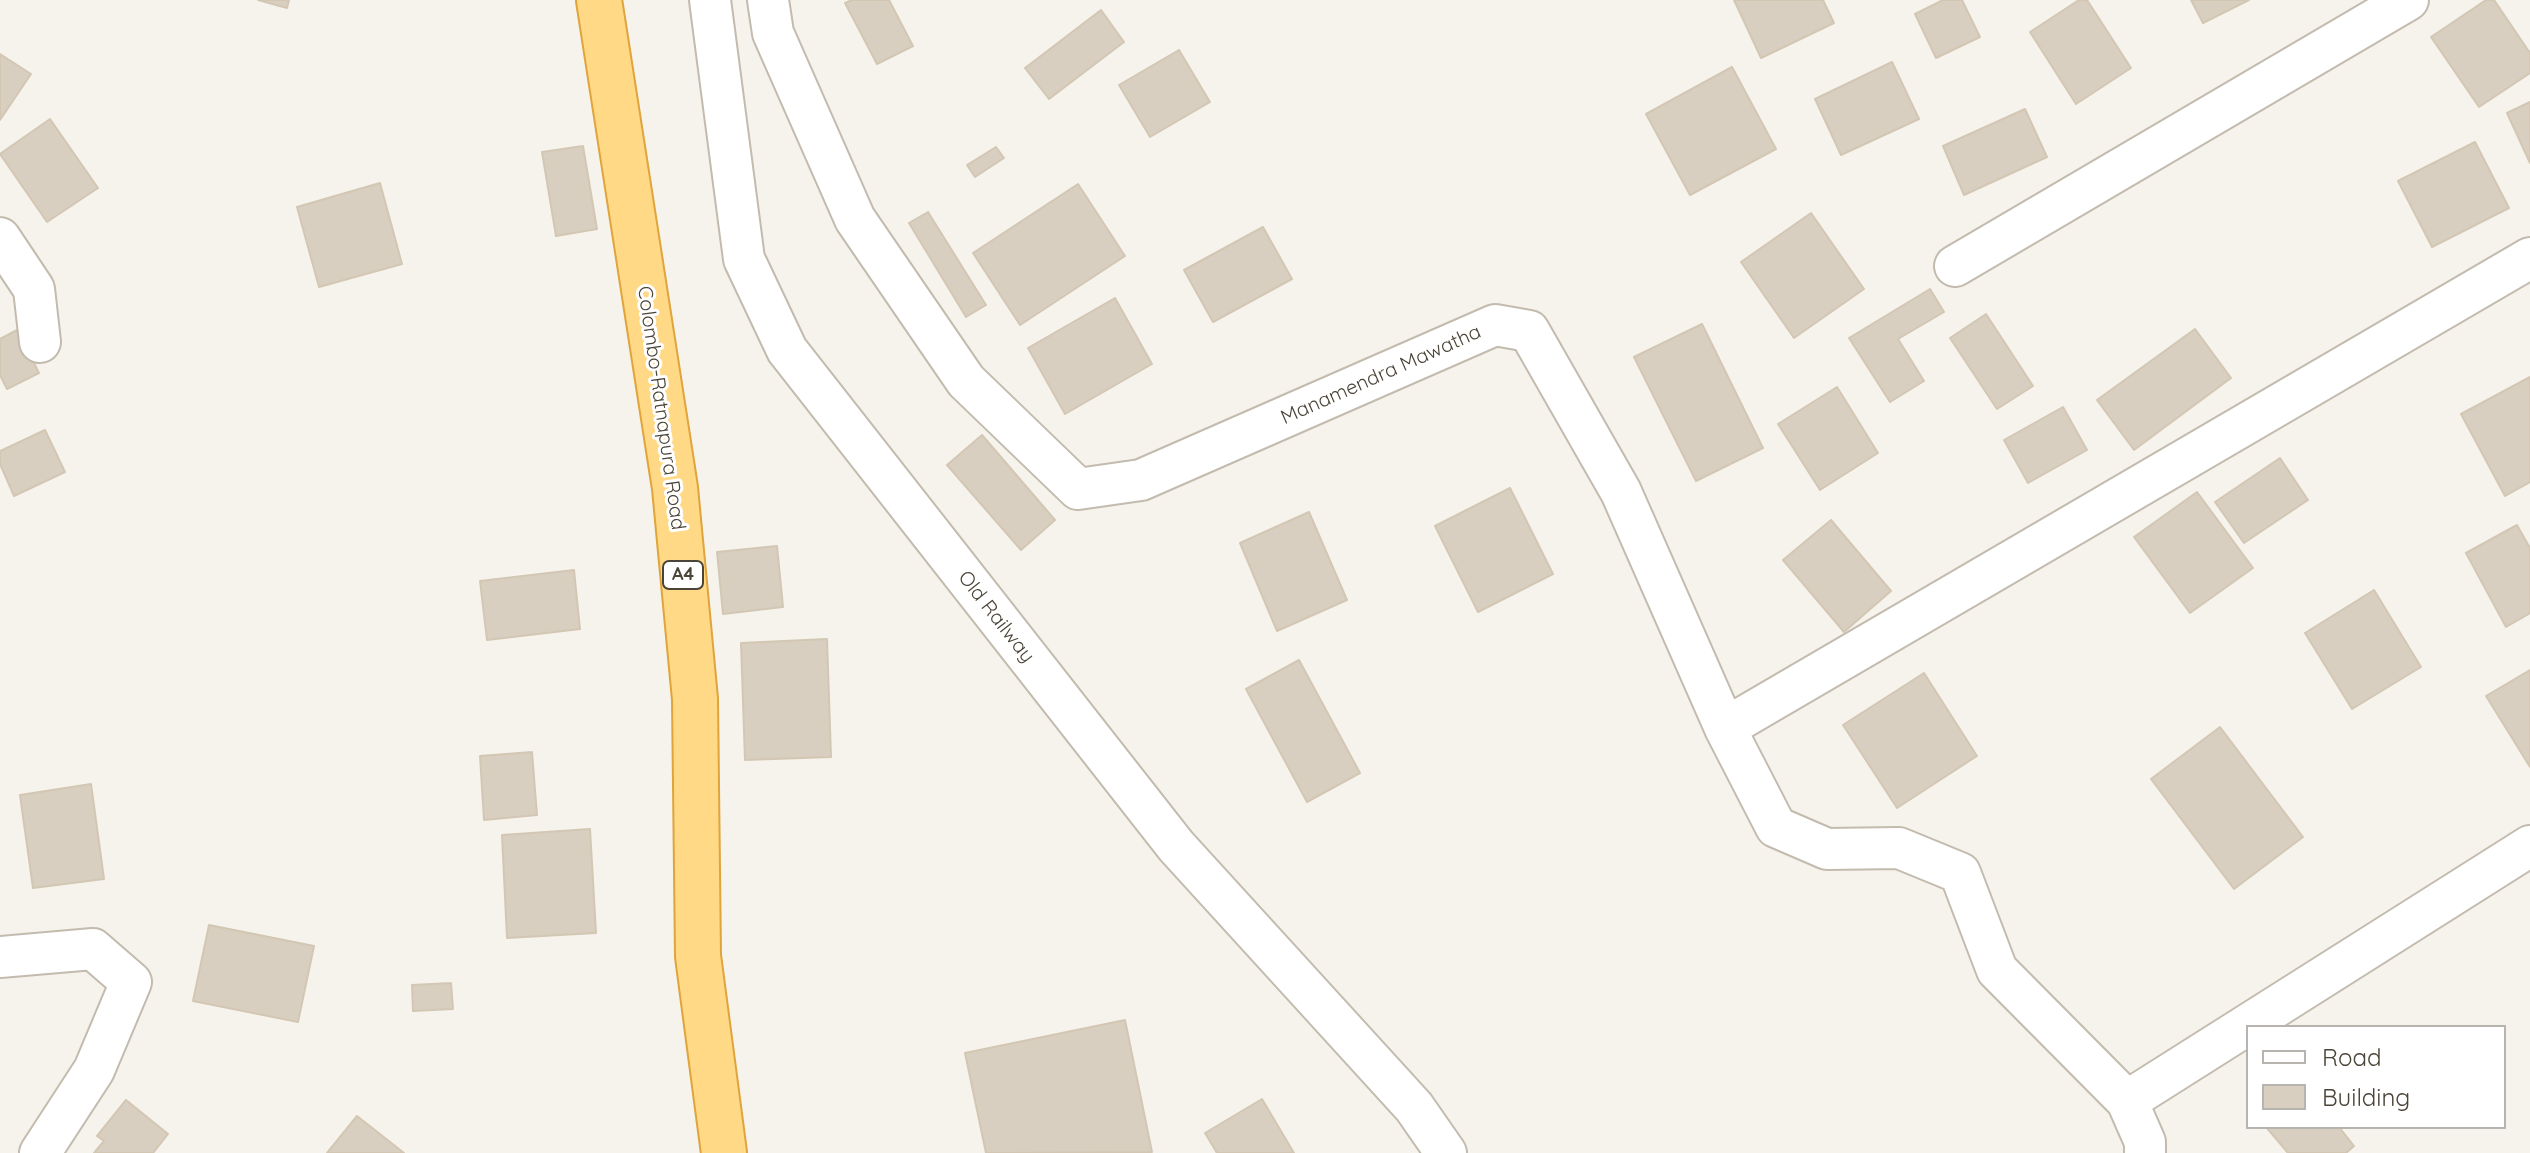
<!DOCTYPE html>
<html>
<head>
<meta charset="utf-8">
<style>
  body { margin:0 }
  #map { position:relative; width:2530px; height:1153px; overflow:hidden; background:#f6f3ec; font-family:Quicksand,sans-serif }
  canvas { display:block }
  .legend { position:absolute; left:2246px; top:1025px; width:260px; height:104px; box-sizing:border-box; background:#fff; border:2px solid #b7b4b0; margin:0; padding:10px 14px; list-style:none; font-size:24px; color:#4b4439 }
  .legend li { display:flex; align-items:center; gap:16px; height:40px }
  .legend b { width:40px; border:2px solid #b7b4b0 }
</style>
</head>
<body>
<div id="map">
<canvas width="2530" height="1153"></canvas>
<ul class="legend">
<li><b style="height:10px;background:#fff"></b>Road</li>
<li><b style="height:22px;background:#d8cfc1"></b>Building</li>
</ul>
</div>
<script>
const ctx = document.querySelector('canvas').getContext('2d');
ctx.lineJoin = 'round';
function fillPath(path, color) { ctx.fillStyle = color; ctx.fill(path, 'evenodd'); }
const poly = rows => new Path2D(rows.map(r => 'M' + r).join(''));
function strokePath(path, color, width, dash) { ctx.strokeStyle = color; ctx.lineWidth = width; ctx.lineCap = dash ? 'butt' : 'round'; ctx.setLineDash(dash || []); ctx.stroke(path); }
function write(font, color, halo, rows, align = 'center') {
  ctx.font = font + ' Quicksand,sans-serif'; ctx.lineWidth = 6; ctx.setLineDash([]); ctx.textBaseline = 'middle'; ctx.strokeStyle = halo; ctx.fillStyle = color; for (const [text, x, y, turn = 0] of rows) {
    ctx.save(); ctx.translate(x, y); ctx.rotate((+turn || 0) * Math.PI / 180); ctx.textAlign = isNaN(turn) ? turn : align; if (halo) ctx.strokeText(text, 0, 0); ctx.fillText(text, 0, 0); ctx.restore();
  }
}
const building = poly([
  [258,0,289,0,287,8,258,0],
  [852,0,889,0,913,46,877,64,845,3,852,0],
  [1734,0,1823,0,1834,23,1761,58,1734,0],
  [1943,0,1962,0,1980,37,1936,58,1915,14,1943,0],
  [2079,0,2087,0,2131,68,2076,104,2030,32,2079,0],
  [2191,0,2249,0,2203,23,2191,0],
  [2486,0,2494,0,2530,53,2530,73,2479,107,2431,37,2486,0],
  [1101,10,1124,42,1049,99,1025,68,1101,10],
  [1179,50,1210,102,1150,137,1119,85,1179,50],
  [0,54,31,74,0,120,0,54],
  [1892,62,1919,119,1841,155,1815,99,1892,62],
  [1732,67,1776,149,1690,195,1646,114,1732,67],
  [2530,102,2530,163,2507,113,2530,102],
  [2025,109,2047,157,1964,195,1943,146,2025,109],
  [50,119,98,188,47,222,0,154,50,119],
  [2475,142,2509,208,2432,247,2398,181,2475,142],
  [583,146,597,229,556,236,542,152,583,146],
  [996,147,1004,158,975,177,967,165,996,147],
  [380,183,402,264,319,287,297,207,380,183],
  [1078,184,1125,256,1020,325,973,253,1078,184],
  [928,212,986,305,966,317,909,223,928,212],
  [1811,213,1864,289,1794,338,1741,262,1811,213],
  [1263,227,1292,279,1213,322,1184,270,1263,227],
  [1930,289,1944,312,1898,339,1924,381,1890,402,1849,338,1930,289],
  [1115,298,1152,364,1065,414,1028,348,1115,298],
  [1986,314,2033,386,1997,409,1950,338,1986,314],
  [1702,324,1763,448,1696,481,1634,357,1702,324],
  [2195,329,2231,378,2134,450,2097,400,2195,329],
  [17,330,39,373,7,389,0,375,0,339,17,330],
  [2530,377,2530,482,2505,496,2461,414,2530,377],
  [1837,387,1878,453,1820,490,1778,424,1837,387],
  [2063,407,2087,450,2028,483,2004,440,2063,407],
  [45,430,65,472,14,496,0,464,0,451,45,430],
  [982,435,1055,520,1021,550,947,465,982,435],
  [2280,458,2308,500,2244,543,2215,502,2280,458],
  [1510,488,1553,574,1478,612,1435,526,1510,488],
  [2197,492,2253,568,2190,613,2134,537,2197,492],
  [1309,512,1347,600,1277,631,1240,543,1309,512],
  [1831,520,1891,591,1844,632,1783,560,1831,520],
  [2517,525,2530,548,2530,613,2506,627,2466,553,2517,525],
  [777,546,783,607,723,614,717,552,777,546],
  [574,570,580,629,487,640,480,581,574,570],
  [2374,590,2421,667,2352,709,2305,633,2374,590],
  [827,639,831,757,745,760,741,643,827,639],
  [1299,660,1360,773,1307,802,1246,689,1299,660],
  [2530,670,2530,767,2486,696,2530,670],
  [1924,673,1977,756,1897,808,1843,725,1924,673],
  [2220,727,2303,837,2234,889,2151,779,2220,727],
  [532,752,537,815,484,820,480,756,532,752],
  [91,784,104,879,33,888,20,795,91,784],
  [590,829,596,933,507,938,502,835,590,829],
  [209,925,314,946,298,1022,193,1001,209,925],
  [451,983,453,1009,413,1011,412,985,451,983],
  [1125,1020,1152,1152,986,1153,965,1053,1125,1020],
  [1262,1099,1294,1153,1217,1153,1205,1133,1262,1099],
  [126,1100,168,1134,153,1153,94,1153,104,1141,97,1136,126,1100],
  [357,1116,404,1153,327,1153,357,1116],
  [2266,1127,2339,1127,2354,1146,2346,1153,2288,1153,2266,1127]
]);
fillPath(building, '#d8cfc1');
strokePath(building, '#d3c7b4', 2);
const minor = poly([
  [710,0,744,259,787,350,1176,846,1414,1107,1446,1153],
  [768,0,773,33,855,219,966,381,1078,489,1141,480,1495,325,1529,331,1621,492,1725,728,1776,827,1827,849,1899,848,1960,873,1997,970,2127,1101,2145,1142,2145,1153],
  [0,238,34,289,40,342],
  [1955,266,2408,0],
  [1725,728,2530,258],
  [0,957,93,949,131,982,94,1070,40,1153],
  [2127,1101,2530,846]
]);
const trunk = poly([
  [599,0,675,488,695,699,698,956,724,1153]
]);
strokePath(minor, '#c2bbae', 44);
strokePath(trunk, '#e0a43c', 48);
strokePath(minor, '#fff', 40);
strokePath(trunk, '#ffd985', 44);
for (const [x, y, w] of [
  [683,575,40]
]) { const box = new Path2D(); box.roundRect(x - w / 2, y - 14, w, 28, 6); ctx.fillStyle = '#fff'; ctx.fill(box); strokePath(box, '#4b4439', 2); }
write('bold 18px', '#4b4439', null, [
  ["A4",683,575]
]);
write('20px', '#4b4439', '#fff', [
  ["Manamendra Mawatha",1381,375,-24],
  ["Colombo-Ratnapura Road",661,408,82],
  ["Old Railway",996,617,52]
]);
</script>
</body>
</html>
